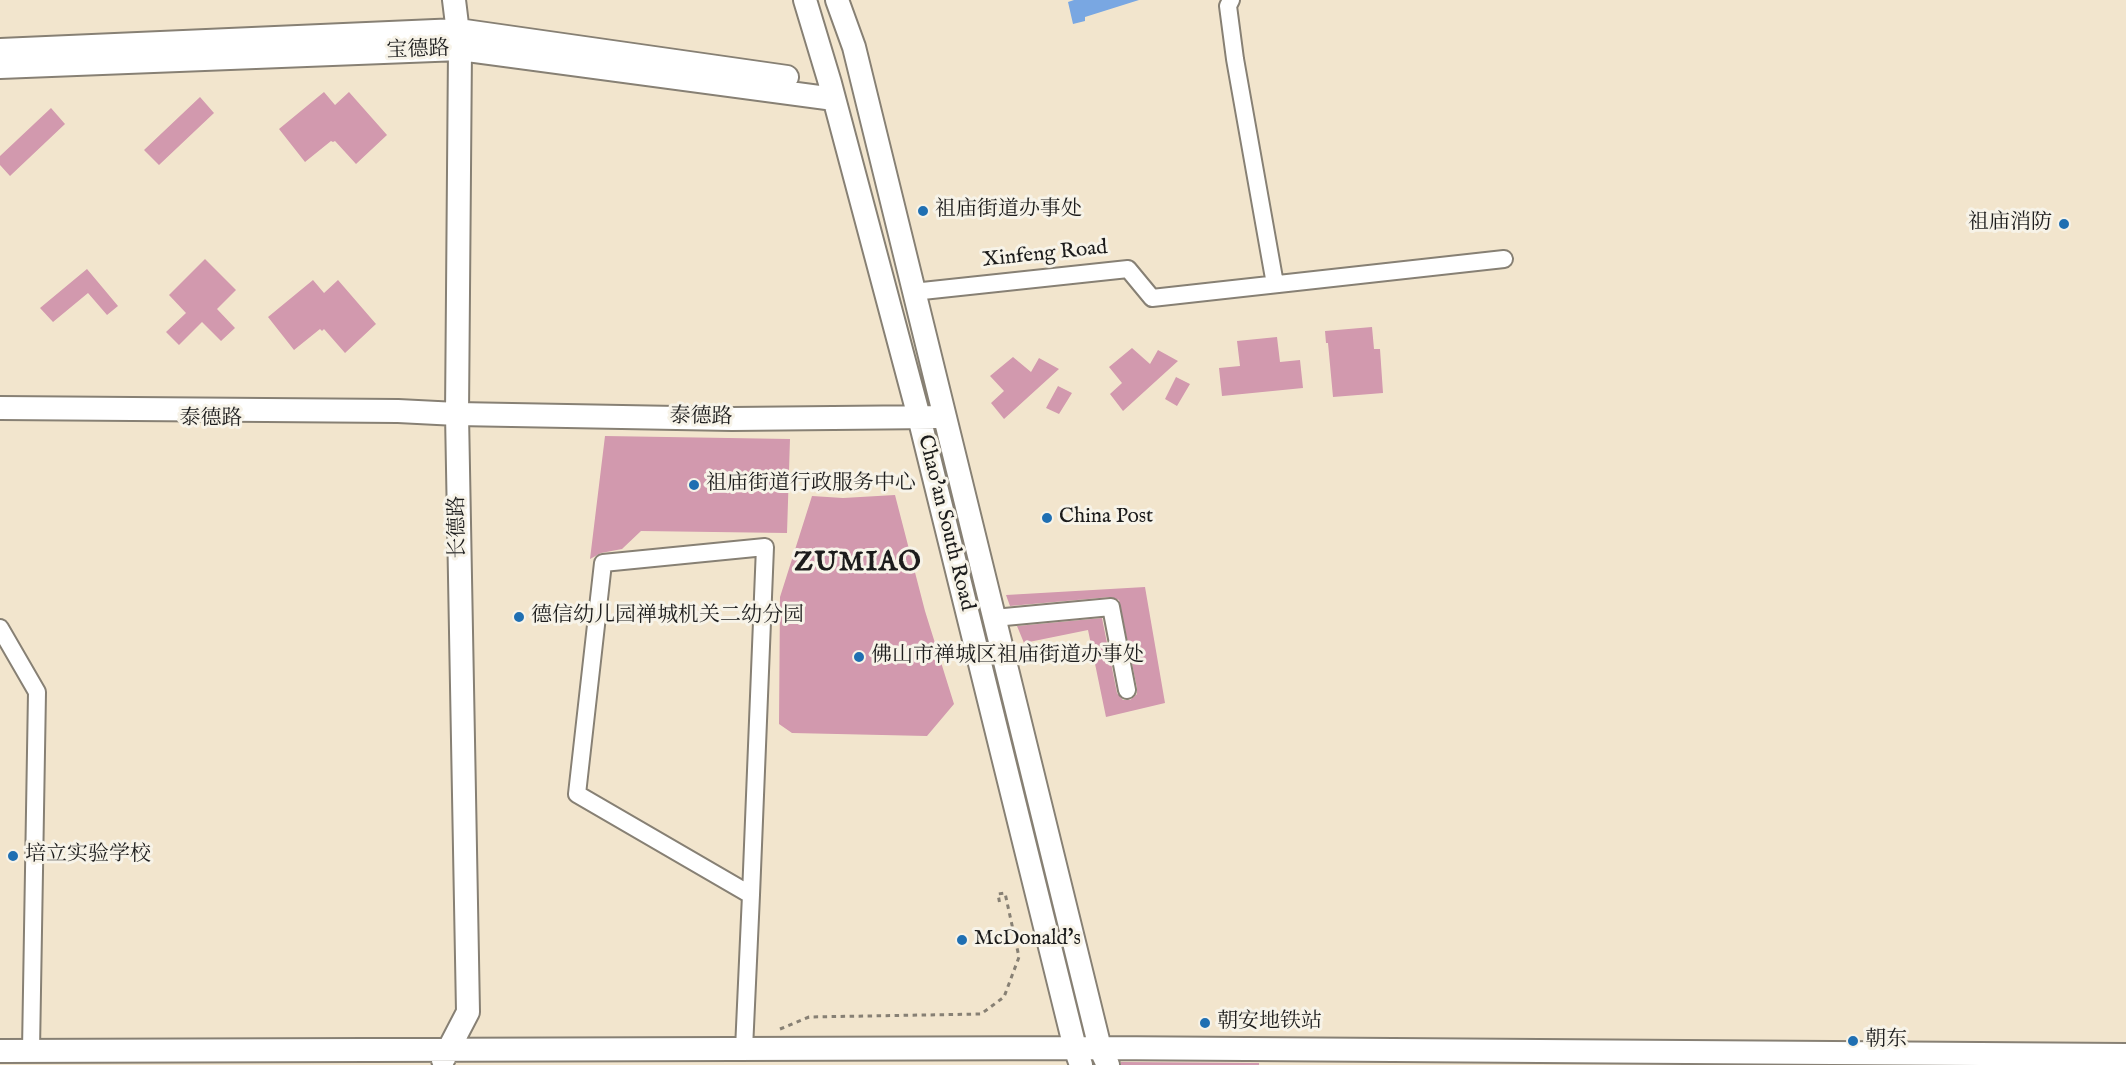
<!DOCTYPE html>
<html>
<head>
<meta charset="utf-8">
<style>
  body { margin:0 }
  canvas { display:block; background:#f2e5cd }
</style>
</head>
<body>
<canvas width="2126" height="1065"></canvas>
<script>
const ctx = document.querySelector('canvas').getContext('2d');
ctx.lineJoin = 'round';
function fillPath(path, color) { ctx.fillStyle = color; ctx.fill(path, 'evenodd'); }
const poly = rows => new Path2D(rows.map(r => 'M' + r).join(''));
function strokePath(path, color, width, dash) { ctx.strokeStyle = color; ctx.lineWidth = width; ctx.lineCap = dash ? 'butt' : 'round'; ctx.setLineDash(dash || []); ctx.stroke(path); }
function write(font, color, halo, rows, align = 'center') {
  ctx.font = font + ' "IM FELL English","Noto Serif SC",serif'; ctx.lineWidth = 6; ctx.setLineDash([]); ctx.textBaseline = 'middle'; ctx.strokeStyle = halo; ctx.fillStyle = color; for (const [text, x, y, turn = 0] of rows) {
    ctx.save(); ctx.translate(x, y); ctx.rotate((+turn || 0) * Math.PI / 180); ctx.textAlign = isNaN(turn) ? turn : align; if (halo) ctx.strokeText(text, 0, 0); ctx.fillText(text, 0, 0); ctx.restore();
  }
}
fillPath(poly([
  [1074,0,1139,0,1085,17,1085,21,1073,24,1068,2]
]), '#79a7e2');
fillPath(poly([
  [324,92,335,105,349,92,387,135,356,164,335,141,333,142,331,141,305,162,279,129],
  [200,97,214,113,159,165,144,150],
  [51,108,65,124,10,176,0,165,0,156],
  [205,259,236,290,217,309,235,328,221,341,202,322,179,345,166,332,186,313,169,295],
  [87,269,118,306,107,315,88,293,53,322,40,308],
  [313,280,324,293,338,280,376,324,345,353,324,329,322,331,320,329,294,350,268,317],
  [1372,327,1374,349,1380,349,1383,393,1333,397,1328,343,1326,343,1325,331],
  [1277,337,1280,362,1300,360,1303,388,1222,396,1219,368,1240,366,1237,341],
  [1132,348,1150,364,1158,350,1178,361,1123,411,1110,394,1122,383,1109,367],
  [1013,357,1031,372,1039,358,1059,369,1004,419,991,403,1004,391,990,376],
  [1176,377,1190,384,1177,406,1165,399],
  [1058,386,1072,393,1059,414,1046,408],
  [605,436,790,439,787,533,641,531,622,549,601,553,590,559],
  [895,495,925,611,954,704,927,736,792,733,779,724,780,597,812,496,843,498],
  [1145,587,1165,703,1106,717,1088,630,1024,643,1017,626,1102,618,1117,693,1123,700,1130,700,1137,694,1137,688,1119,600,1110,597,1010,606,1006,595],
  [1121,1062,1259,1063,1259,1065,1121,1065]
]), '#d299ae');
const street = poly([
  [1231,0,1228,6,1235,59,1275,284],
  [913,292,1128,269,1152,298,1504,259],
  [994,618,1111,607,1127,690],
  [0,628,37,692,31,1050],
  [744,1049,751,895,765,547,603,563,577,794,751,895]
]);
const secondary = poly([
  [805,0,830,83,919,417,1075,1048,1081,1065],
  [837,0,854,47,1100,1048,1108,1065],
  [0,50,458,30,787,77],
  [0,67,460,49,834,99],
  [0,408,398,411,457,414,732,419,934,417],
  [0,1051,1100,1048,2126,1055],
  [443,1060,468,1012,457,414,460,49,454,0]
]);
strokePath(street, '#878074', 20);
strokePath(secondary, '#878074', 26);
strokePath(poly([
  [780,1029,809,1017,981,1014,1004,997,1019,957,1005,893,998,894,1000,905]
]), '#878074', 3, [4.5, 4.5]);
strokePath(street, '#fff', 16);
strokePath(secondary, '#fff', 22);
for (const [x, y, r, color] of [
  [923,211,6,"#1f6fb2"],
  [2064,224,6,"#1f6fb2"],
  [694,485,6,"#1f6fb2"],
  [1047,518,6,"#1f6fb2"],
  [519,617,6,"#1f6fb2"],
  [859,657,6,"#1f6fb2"],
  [13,856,6,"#1f6fb2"],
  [962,940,6,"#1f6fb2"],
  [1205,1023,6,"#1f6fb2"],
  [1853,1041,6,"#1f6fb2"]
]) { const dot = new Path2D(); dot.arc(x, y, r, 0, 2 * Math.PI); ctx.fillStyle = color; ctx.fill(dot); strokePath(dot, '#f7f3e8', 2); }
write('21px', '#1c1c1c', '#f7f3e8', [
  ["宝德路",418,51,-2],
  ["Xinfeng Road",1045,255,-6],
  ["泰德路",701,418,1],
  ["泰德路",211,420],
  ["Chao'an South Road",945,523,76],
  ["长德路",459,527,-91]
]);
write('21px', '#1c1c1c', '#f7f3e8', [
  ["祖庙街道办事处",935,211],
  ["祖庙消防",2052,224,"right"],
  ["祖庙街道行政服务中心",706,485],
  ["China Post",1059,518],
  ["德信幼儿园禅城机关二幼分园",531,617],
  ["佛山市禅城区祖庙街道办事处",871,657],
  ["培立实验学校",25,856],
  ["McDonald's",974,940],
  ["朝安地铁站",1217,1023],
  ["朝东",1865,1041]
], 'left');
ctx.letterSpacing = '1.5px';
write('bold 27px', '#1c1c1c', '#f7f3e8', [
  ["ZUMIAO",858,564]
]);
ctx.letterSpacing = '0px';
</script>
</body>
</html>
